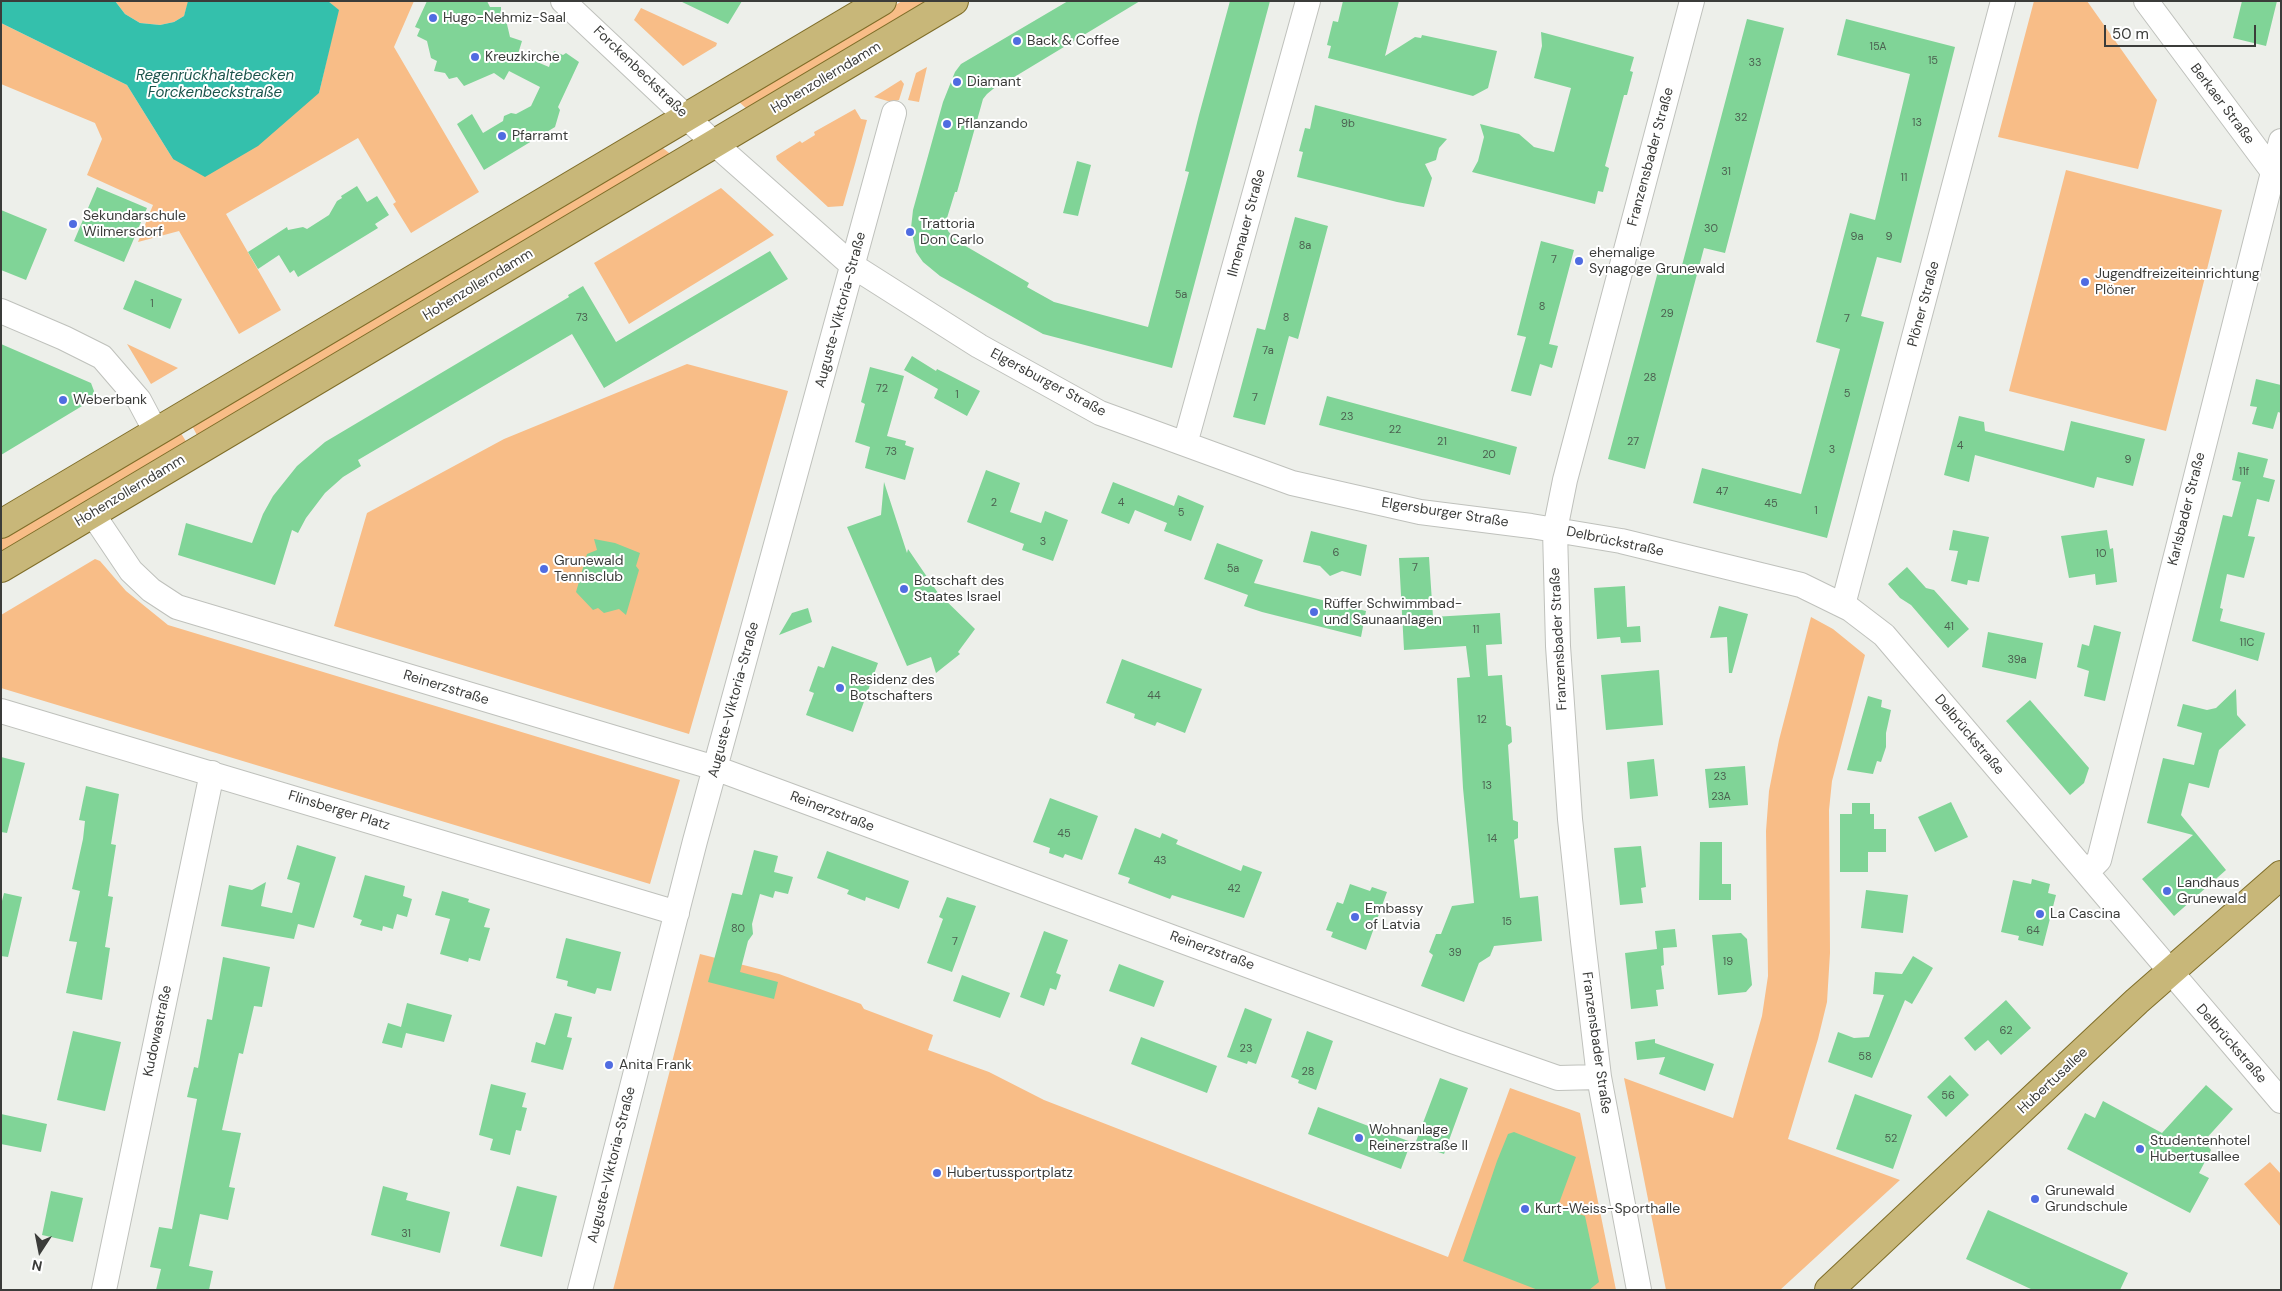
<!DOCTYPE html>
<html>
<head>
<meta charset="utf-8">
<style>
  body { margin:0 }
  #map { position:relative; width:2282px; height:1291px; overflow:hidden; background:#edefea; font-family:"DM Sans",sans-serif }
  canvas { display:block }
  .frame { position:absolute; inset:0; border:2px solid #3b3c3a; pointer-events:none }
  .north { position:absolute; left:15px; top:1226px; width:50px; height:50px; -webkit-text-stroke:4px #fff; paint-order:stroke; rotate:191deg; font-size:14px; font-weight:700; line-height:20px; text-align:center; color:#3b3c3a }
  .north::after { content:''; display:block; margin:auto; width:18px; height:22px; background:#3b3c3a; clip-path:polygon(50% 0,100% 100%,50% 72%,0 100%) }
  .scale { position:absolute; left:2104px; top:25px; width:152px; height:22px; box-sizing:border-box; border:2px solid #3b3c3a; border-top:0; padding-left:6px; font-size:15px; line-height:18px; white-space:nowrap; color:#3b3c3a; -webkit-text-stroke:4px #fff; paint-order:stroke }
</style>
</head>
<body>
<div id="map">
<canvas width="2282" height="1291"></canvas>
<div class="frame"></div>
<div class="north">N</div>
<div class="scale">50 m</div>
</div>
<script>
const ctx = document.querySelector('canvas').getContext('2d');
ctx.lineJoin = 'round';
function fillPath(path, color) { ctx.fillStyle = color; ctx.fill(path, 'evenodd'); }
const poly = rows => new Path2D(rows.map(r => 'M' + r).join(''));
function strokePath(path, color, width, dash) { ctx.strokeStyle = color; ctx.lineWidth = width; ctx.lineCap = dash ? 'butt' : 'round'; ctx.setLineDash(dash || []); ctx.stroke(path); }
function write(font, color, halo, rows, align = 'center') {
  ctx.font = font + ' "DM Sans",sans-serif'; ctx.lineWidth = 4; ctx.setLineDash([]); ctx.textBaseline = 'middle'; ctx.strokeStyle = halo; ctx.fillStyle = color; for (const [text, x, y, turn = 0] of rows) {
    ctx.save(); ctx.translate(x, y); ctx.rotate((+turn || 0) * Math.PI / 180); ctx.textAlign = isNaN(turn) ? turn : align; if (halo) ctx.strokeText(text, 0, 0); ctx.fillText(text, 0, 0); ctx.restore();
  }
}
fillPath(poly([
  [115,1,188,1,188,3,184,16,174,22,160,25,140,23,125,14],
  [328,1,414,1,394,47,479,192,411,233,393,204,396,202,358,138,226,214,281,310,239,334,179,231,138,242,153,205,87,175,102,139,95,123,1,84,1,23,127,85,173,159,319,93,338,10],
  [902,1,933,1,749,111,737,100],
  [2034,1,2087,1,2157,100,2138,169,1998,137],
  [641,8,717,43,716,46,683,66,634,20],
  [927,67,919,102,908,100,916,73],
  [901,80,904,84,899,100,891,102,874,97],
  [855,109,861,119,867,120,855,164,843,206,828,207,777,160,776,156,800,141,802,143,815,135,814,132],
  [659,145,673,156,198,437,190,422],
  [2066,170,2222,210,2166,431,2009,391],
  [721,188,774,235,629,324,594,263],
  [127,344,178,368,151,384],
  [687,364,788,391,689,734,334,626,367,513,504,439],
  [179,430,187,443,1,553,1,535],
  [95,559,100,561,126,591,168,625,680,780,650,884,1,688,1,615],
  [1811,617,1833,629,1865,655,1832,781,1829,810,1830,953,1827,1002,1818,1039,1788,1139,1900,1180,1780,1290,1666,1290,1624,1078,1733,1118,1762,1016,1768,976,1766,831,1769,791,1779,740],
  [700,954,779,974,861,1004,864,1009,933,1035,928,1050,989,1072,1044,1100,1448,1257,1510,1088,1580,1113,1616,1290,613,1290],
  [2270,1162,2281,1174,2281,1227,2244,1184]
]), '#f8bd87');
fillPath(poly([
  [1,1,115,1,125,14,140,23,160,25,174,22,184,16,188,1,328,1,339,10,319,93,258,146,205,177,173,159,127,85,1,23]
]), '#34c0ac');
fillPath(poly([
  [427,1,487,1,490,7,501,7,501,21,506,20,510,37,522,41,518,54,549,67,554,51,563,55,566,53,579,62,558,107,560,110,555,127,484,170,457,124,472,114,483,133,503,121,504,116,511,113,516,114,531,106,540,87,509,71,504,80,494,73,464,86,457,77,449,79,445,73,434,71,437,61,431,58,427,41,417,36,420,29,415,27],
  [680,1,742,1,728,24],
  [1068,1,1140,1,1006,82,1004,80,987,94,983,99,957,192,955,192,947,218,948,231,957,241,1029,283,1027,287,1054,302,1148,327,1189,172,1185,171,1199,115,1230,1,1270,1,1172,368,1043,334,940,276,923,262,916,252,911,228,913,210,943,102,955,72,961,64],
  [1343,1,1399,1,1385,56,1415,37,1421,38,1422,35,1497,51,1488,88,1473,96,1328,58,1331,46,1327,45,1333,21,1338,22],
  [2242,1,2277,1,2266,46,2233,38],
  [1747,19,1784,28,1725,253,1704,248,1645,469,1608,459,1660,264,1681,269],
  [1846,19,1955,47,1901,263,1877,257,1861,316,1884,322,1827,538,1693,503,1702,468,1801,494,1840,349,1816,342,1850,213,1875,220,1910,74,1837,55],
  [1541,32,1634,57,1630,71,1633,72,1627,95,1624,95,1605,166,1609,168,1603,192,1598,191,1595,204,1472,172,1478,161,1484,137,1480,124,1519,134,1534,147,1554,152,1571,88,1534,78,1542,46],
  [1315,105,1447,139,1439,148,1436,160,1425,164,1432,178,1424,207,1397,202,1297,177,1303,152,1299,151,1305,128,1310,129],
  [1077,161,1091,165,1078,216,1063,213],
  [357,186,367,202,377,196,389,215,375,224,378,228,298,277,294,270,290,273,279,255,258,269,248,252,287,227,288,230,303,227,307,229,329,215,337,201,342,198,341,196],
  [97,187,147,208,124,262,74,241],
  [1,210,47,229,26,280,1,270],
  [1295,217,1328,226,1298,339,1289,336,1265,425,1233,417,1257,328,1265,330],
  [1541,241,1574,250,1549,344,1558,346,1552,368,1540,364,1531,396,1511,391,1526,337,1517,335],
  [770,251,788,279,604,388,572,334,358,460,361,466,343,477,325,493,306,518,298,533,292,530,275,585,178,555,186,523,252,543,263,514,273,496,297,466,325,442,569,297,568,295,583,286,616,342],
  [135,280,182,299,170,329,123,309],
  [1,344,91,383,94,391,92,400,1,455],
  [912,356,936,371,937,369,947,374,980,391,967,416,934,398,938,389,904,370],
  [870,367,904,376,887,436,906,441,905,445,914,448,905,480,865,468,870,447,855,442,865,404,861,402],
  [2256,379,2281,385,2281,413,2278,412,2273,429,2252,424,2257,407,2250,406],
  [1327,396,1517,447,1510,475,1319,425],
  [1959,416,1984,422,1985,431,2064,451,2071,421,2145,439,2133,486,2097,477,2094,488,1975,455,1969,482,1944,475],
  [2238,452,2268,459,2263,477,2275,480,2269,502,2257,499,2248,536,2255,537,2244,578,2227,574,2220,608,2223,609,2220,621,2265,633,2258,661,2192,641,2223,515,2232,517,2241,482,2232,480],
  [986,470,1020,483,1010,512,1041,523,1045,511,1068,520,1053,561,1022,550,1024,544,967,522],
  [884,482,907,553,908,549,938,593,975,629,958,652,960,654,936,673,931,657,907,666,847,527,881,515],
  [1113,482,1174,506,1178,495,1204,506,1191,541,1164,531,1167,523,1135,510,1129,524,1101,513],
  [1953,530,1989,537,1979,582,1968,580,1967,585,1951,581,1958,551,1949,550],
  [2107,530,2110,549,2113,548,2117,582,2096,585,2095,574,2069,578,2061,536],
  [1311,531,1367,545,1361,576,1342,571,1330,576,1320,566,1303,562],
  [594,539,615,543,640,553,636,566,639,570,626,615,619,609,604,613,598,608,593,610,576,592,587,554,597,550],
  [1217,543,1263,560,1254,583,1366,611,1361,637,1262,612,1244,606,1248,595,1204,579],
  [1429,557,1433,617,1500,613,1502,644,1486,645,1488,676,1502,675,1506,725,1511,727,1512,742,1508,745,1513,820,1518,822,1518,838,1514,840,1520,898,1538,896,1542,941,1494,946,1490,956,1479,963,1464,1002,1421,986,1433,955,1429,952,1436,934,1441,934,1452,906,1474,903,1463,788,1457,678,1470,677,1466,646,1404,650,1399,558],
  [1907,567,1926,588,1934,590,1969,629,1948,648,1911,605,1900,598,1888,584],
  [1625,586,1627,627,1640,626,1641,642,1621,643,1620,637,1597,639,1594,588],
  [1719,606,1748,614,1732,673,1729,673,1727,637,1710,638],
  [808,608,812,622,779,635,792,613],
  [2094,625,2121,632,2105,701,2084,696,2089,671,2077,667,2082,644,2089,646],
  [1988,632,2043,643,2036,679,1982,667],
  [832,646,878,663,853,732,806,715,814,693,809,691,818,666,824,668],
  [1122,659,1202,689,1185,733,1157,722,1155,726,1134,718,1135,714,1106,703],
  [1659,670,1663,725,1606,730,1601,675],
  [2236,689,2237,715,2246,725,2219,750,2209,788,2189,783,2181,815,2226,870,2174,916,2142,879,2193,835,2147,823,2163,758,2194,765,2202,733,2177,726,2183,704,2207,710,2216,708],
  [1868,696,1882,700,1881,707,1891,710,1886,733,1886,747,1881,762,1877,761,1873,774,1847,770],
  [2030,700,2089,768,2084,783,2070,795,2006,721],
  [1,757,25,763,7,833,1,832],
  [1654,759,1658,796,1630,799,1627,762],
  [1745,766,1748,805,1709,808,1705,769],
  [86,786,119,794,111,844,116,845,108,896,113,897,105,947,110,948,102,1000,66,993,77,942,69,941,80,891,72,889,83,839,85,821,79,820],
  [1050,798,1098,816,1082,860,1065,854,1063,858,1049,853,1050,848,1033,842],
  [1951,802,1968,837,1935,852,1918,817],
  [1852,803,1870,803,1870,814,1874,814,1874,829,1886,829,1886,852,1868,852,1868,872,1840,872,1840,814,1852,814],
  [1135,828,1160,838,1162,833,1178,840,1176,844,1241,871,1243,865,1262,872,1244,918,1172,895,1170,899,1128,883,1130,878,1118,874],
  [1700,842,1722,842,1722,884,1731,884,1731,900,1699,900],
  [297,845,336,857,314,928,298,924,294,939,221,926,229,885,252,890,266,882,261,906,292,913,300,883,287,879],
  [1641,846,1646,887,1641,888,1643,903,1620,905,1614,848],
  [754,850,778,856,774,872,793,877,788,894,775,891,773,898,760,894,752,924,753,934,748,941,740,972,778,982,774,999,708,982,732,893,742,895],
  [827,851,909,881,899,909,866,897,865,901,847,894,849,890,817,878],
  [365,875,405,886,403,896,412,899,407,917,397,914,393,929,383,926,382,931,360,925,362,920,353,917],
  [2032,879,2050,884,2048,893,2056,895,2043,946,2018,940,2019,936,2001,932,2013,880,2031,884],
  [1350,884,1370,891,1372,887,1387,892,1366,950,1331,937,1333,932,1326,930,1337,902,1343,904],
  [1866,890,1908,895,1903,933,1861,928],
  [442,891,469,899,468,902,490,909,484,927,490,928,480,961,469,958,468,962,440,954,450,919,435,915],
  [4,893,22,897,8,957,1,956,1,905],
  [947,897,976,906,952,972,927,963,943,919,939,917],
  [1675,929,1677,947,1663,948,1664,965,1661,966,1664,989,1656,990,1658,1006,1631,1009,1625,953,1657,949,1655,931],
  [1044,931,1068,940,1056,973,1061,975,1056,990,1050,988,1044,1006,1020,997],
  [1741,933,1747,939,1752,985,1746,992,1718,995,1712,935],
  [566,938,621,952,611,991,597,988,595,994,567,986,568,981,556,978],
  [1913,956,1933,968,1912,1004,1905,1000,1872,1078,1828,1062,1838,1032,1854,1038,1869,1037,1884,995,1873,994,1875,972,1902,974],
  [223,957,270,967,262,1007,254,1006,243,1054,239,1053,222,1130,241,1133,229,1187,235,1188,228,1220,200,1214,189,1266,213,1271,209,1290,156,1290,161,1269,150,1267,159,1227,172,1229,197,1099,187,1097,194,1067,198,1068,207,1019,212,1020],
  [1119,964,1164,981,1154,1007,1109,991],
  [962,975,1010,993,1000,1018,953,1001],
  [2006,1000,2031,1028,2001,1055,1988,1040,1975,1051,1964,1038],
  [407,1003,452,1015,444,1042,406,1033,402,1048,382,1043,388,1023,401,1027],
  [1245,1008,1272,1019,1256,1064,1248,1061,1247,1064,1227,1057],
  [555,1013,572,1017,567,1037,572,1038,563,1070,531,1062,536,1042,545,1045],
  [73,1031,121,1042,105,1111,57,1100],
  [1307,1031,1333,1041,1316,1090,1298,1083,1299,1080,1291,1077],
  [1141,1037,1217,1066,1207,1093,1131,1064],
  [1655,1039,1655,1043,1714,1064,1705,1091,1659,1074,1665,1057,1637,1060,1635,1042],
  [1950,1075,1969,1095,1946,1117,1927,1097],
  [1440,1078,1468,1088,1444,1154,1415,1144],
  [491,1084,526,1093,522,1107,527,1108,521,1131,516,1130,510,1155,490,1150,493,1139,479,1135],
  [2206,1085,2233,1109,2204,1141,2211,1150,2199,1173,2209,1178,2190,1213,2067,1149,2085,1113,2095,1118,2103,1101,2162,1133],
  [1855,1094,1912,1115,1893,1169,1836,1149],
  [1318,1107,1411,1142,1401,1169,1308,1134],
  [1,1114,47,1124,41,1152,1,1144],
  [1514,1132,1576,1157,1558,1206,1585,1216,1599,1282,1589,1290,1538,1290,1463,1261,1497,1161,1508,1134],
  [383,1186,408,1193,406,1200,450,1212,440,1253,371,1235],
  [517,1186,557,1196,542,1257,500,1246],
  [51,1191,83,1198,73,1242,42,1235],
  [1988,1210,2128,1273,2120,1290,2033,1290,1966,1259]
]), '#80d497');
const minor = poly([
  [563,1,715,144,853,266,979,346,1100,413,1292,483,1420,512,1531,526,1621,541,1801,585,1850,609,1884,635,2281,1101],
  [2146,1,2280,181],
  [1,311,64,338,102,357,139,400,156,432],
  [1185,444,1308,1],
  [92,513,131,571,151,590,177,607,715,768,1455,1042,1558,1078,1599,1077],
  [1843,605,2003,1],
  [1,711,677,913],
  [2087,872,2099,860,2281,141],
  [104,1290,212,773],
  [580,1290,695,841,894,113],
  [1639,1290,1599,1077,1583,941,1570,819,1558,646,1555,530,1565,480,1692,1]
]);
const major = poly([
  [1,524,882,1],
  [1,568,954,1],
  [1829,1290,2137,1001,2281,875]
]);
strokePath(minor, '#bfc1bc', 26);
strokePath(major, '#7f6d28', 30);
strokePath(minor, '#fff', 24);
strokePath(major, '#c8b779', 28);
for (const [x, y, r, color] of [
  [433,18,5,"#506ce1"],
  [1017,41,5,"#506ce1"],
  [475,57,5,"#506ce1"],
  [957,82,5,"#506ce1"],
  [947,124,5,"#506ce1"],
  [502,136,5,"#506ce1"],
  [73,224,5,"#506ce1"],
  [910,232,5,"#506ce1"],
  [1579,261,5,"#506ce1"],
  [2085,282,5,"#506ce1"],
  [63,400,5,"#506ce1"],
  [544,569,5,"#506ce1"],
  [904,589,5,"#506ce1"],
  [1314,612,5,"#506ce1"],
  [840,688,5,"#506ce1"],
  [2167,891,5,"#506ce1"],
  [2040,914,5,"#506ce1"],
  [1355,917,5,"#506ce1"],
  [609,1065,5,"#506ce1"],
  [1359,1138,5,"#506ce1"],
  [2140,1149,5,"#506ce1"],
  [937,1173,5,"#506ce1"],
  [2035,1199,5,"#506ce1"],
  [1525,1209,5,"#506ce1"]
]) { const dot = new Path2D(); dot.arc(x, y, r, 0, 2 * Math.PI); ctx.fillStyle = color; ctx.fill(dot); strokePath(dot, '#fff', 2); }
write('11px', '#4c6251', null, [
  ["15A",1878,47],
  ["15",1933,61],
  ["33",1755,63],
  ["32",1741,118],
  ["13",1917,123],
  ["9b",1348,124],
  ["31",1726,172],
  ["11",1904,178],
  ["30",1711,229],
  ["9a",1857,237],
  ["9",1889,237],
  ["8a",1305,246],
  ["7",1554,260],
  ["5a",1181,295],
  ["1",152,304],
  ["8",1542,307],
  ["29",1667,314],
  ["73",582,318],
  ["8",1286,318],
  ["7",1847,319],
  ["7a",1268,351],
  ["28",1650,378],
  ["72",882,389],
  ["5",1847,394],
  ["1",957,395],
  ["7",1255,398],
  ["23",1347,417],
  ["22",1395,430],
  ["21",1442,442],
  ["27",1633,442],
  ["4",1960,446],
  ["3",1832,450],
  ["73",891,452],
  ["20",1489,455],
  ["9",2128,460],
  ["11f",2244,472],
  ["47",1722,492],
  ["2",994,503],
  ["4",1121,503],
  ["45",1771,504],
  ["1",1816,511],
  ["5",1181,513],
  ["3",1043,542],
  ["6",1336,553],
  ["10",2101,554],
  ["7",1415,568],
  ["5a",1233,569],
  ["41",1949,627],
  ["11",1476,630],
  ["11C",2247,643],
  ["39a",2017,660],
  ["44",1154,696],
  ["12",1482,720],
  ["23",1720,777],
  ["13",1487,786],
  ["23A",1721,797],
  ["45",1064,834],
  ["14",1492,839],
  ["43",1160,861],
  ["42",1234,889],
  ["15",1507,922],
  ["80",738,929],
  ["64",2033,931],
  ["7",955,942],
  ["39",1455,953],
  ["19",1728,962],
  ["62",2006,1031],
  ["23",1246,1049],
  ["58",1865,1057],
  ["28",1308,1072],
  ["56",1948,1096],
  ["52",1891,1139],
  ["31",406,1234]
]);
write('14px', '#3b3c3a', '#fff', [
  ["Hugo-Nehmiz-Saal",443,18],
  ["Back & Coffee",1027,41],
  ["Kreuzkirche",485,57],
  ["Diamant",967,82],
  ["Pflanzando",957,124],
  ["Pfarramt",512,136],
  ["Sekundarschule",83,216],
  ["Wilmersdorf",83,232],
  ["Trattoria",920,224],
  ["Don Carlo",920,240],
  ["ehemalige",1589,253],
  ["Synagoge Grunewald",1589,269],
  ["Jugendfreizeiteinrichtung",2095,274],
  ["Plöner",2095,290],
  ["Weberbank",73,400],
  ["Grunewald",554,561],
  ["Tennisclub",554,577],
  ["Botschaft des",914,581],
  ["Staates Israel",914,597],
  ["Rüffer Schwimmbad-",1324,604],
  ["und Saunaanlagen",1324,620],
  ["Residenz des",850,680],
  ["Botschafters",850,696],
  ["Landhaus",2177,883],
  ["Grunewald",2177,899],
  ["Embassy",1365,909],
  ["of Latvia",1365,925],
  ["La Cascina",2050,914],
  ["Anita Frank",619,1065],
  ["Wohnanlage",1369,1130],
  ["Reinerzstraße II",1369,1146],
  ["Studentenhotel",2150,1141],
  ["Hubertusallee",2150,1157],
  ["Hubertussportplatz",947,1173],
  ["Grunewald",2045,1191],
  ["Grundschule",2045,1207],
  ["Kurt-Weiss-Sporthalle",1535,1209]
], 'left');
write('14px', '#3b3c3a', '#fff', [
  ["Forckenbeckstraße",640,72,44],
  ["Hohenzollerndamm",826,78,-31],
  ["Berkaer Straße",2222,104,53],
  ["Franzensbader Straße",1651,157,-75],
  ["Ilmenauer Straße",1247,223,-75],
  ["Hohenzollerndamm",478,285,-31],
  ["Plöner Straße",1924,304,-75],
  ["Auguste-Viktoria-Straße",841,310,-75],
  ["Elgersburger Straße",1048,383,28],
  ["Hohenzollerndamm",130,491,-31],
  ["Karlsbader Straße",2187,509,-76],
  ["Elgersburger Straße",1445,513,9],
  ["Delbrückstraße",1615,542,12],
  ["Franzensbader Straße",1559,639,-93],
  ["Reinerzstraße",446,688,17],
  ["Auguste-Viktoria-Straße",734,700,-75],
  ["Delbrückstraße",1969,735,50],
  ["Flinsberger Platz",339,811,17],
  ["Reinerzstraße",832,812,21],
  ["Reinerzstraße",1212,951,20],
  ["Kudowastraße",158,1031,-78],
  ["Franzensbader Straße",1596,1043,82],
  ["Delbrückstraße",2231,1044,49],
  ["Hubertusallee",2053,1081,-43],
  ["Auguste-Viktoria-Straße",612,1165,-76]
]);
write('italic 15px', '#1c544c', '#fff', [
  ["Regenrückhaltebecken",215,76],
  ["Forckenbeckstraße",215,93]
]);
</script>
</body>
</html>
